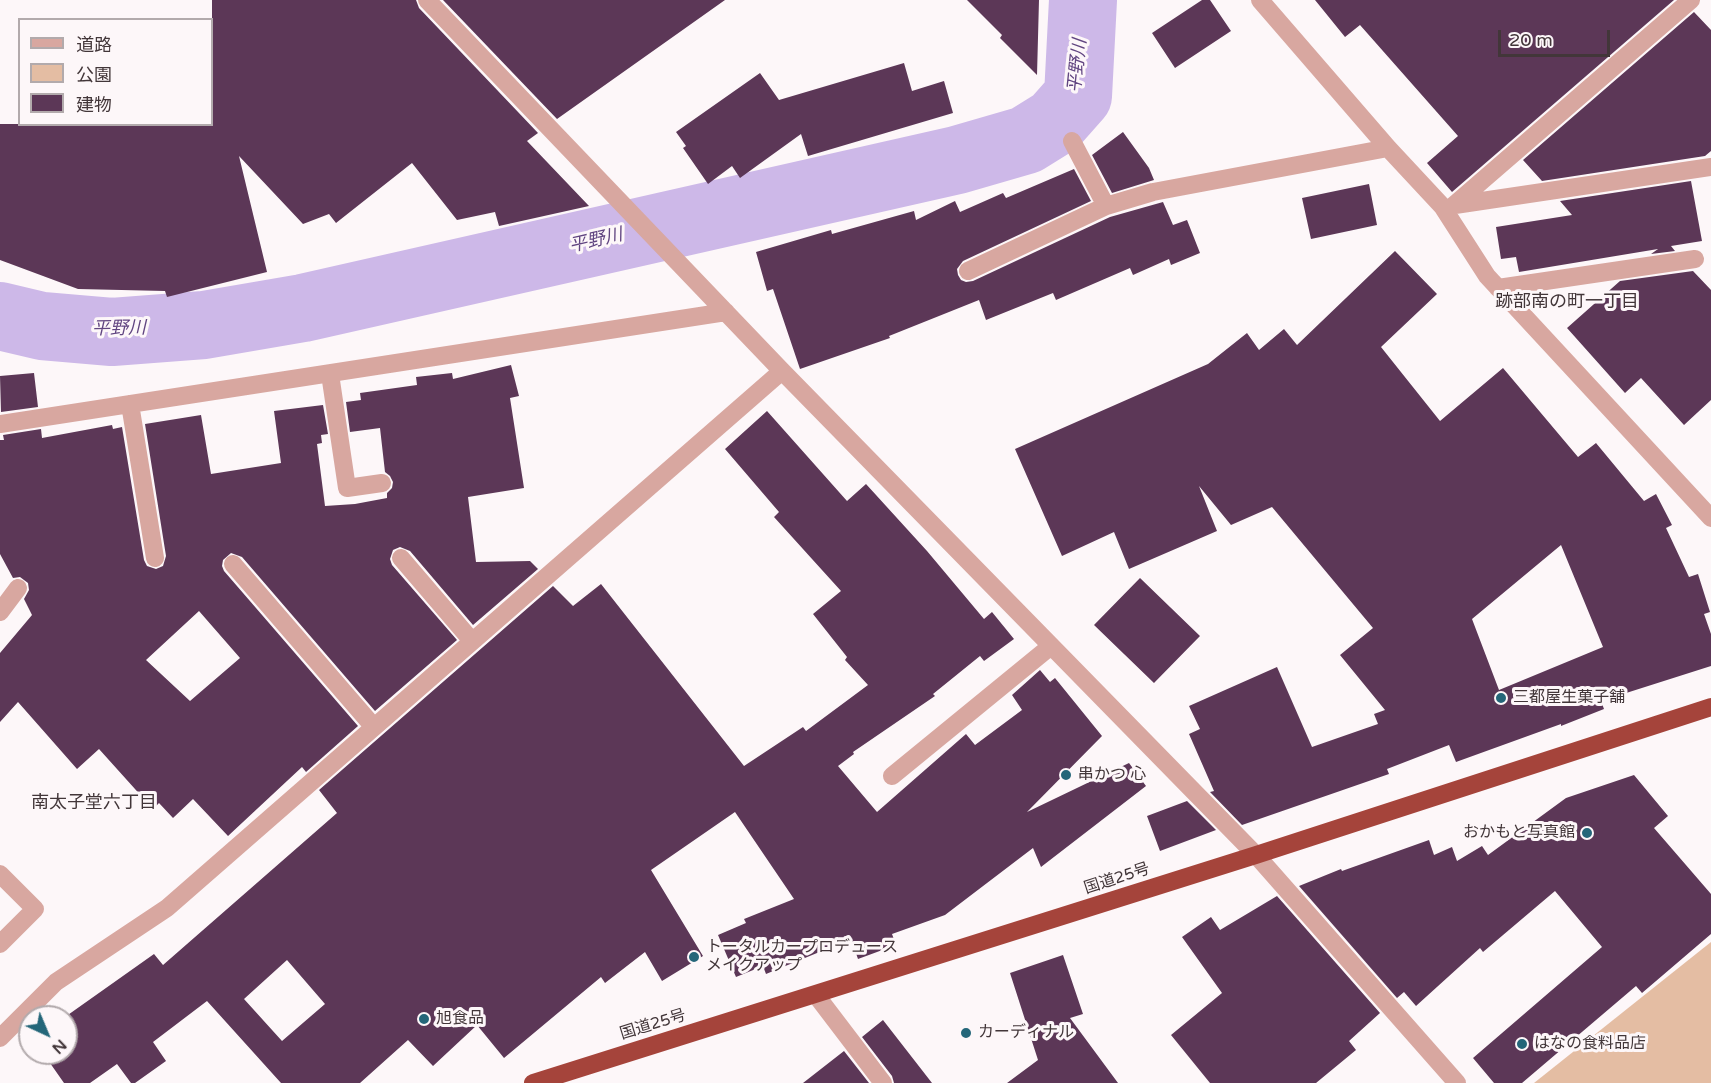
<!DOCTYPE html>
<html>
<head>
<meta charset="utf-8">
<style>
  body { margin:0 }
  #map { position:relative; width:1711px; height:1083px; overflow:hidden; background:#fdf7f9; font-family:"Varela Round","Noto Sans JP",sans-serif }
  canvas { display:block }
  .legend { position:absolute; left:18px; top:18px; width:195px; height:108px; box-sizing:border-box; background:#fdf7f9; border:2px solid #b2aaac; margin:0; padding:8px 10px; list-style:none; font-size:18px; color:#423639 }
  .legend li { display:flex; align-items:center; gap:12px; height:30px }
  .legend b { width:30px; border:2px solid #b2aaac }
  .north { position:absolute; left:18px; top:1005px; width:60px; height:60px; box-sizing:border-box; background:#fdf7f9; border:2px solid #b2aaac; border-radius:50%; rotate:136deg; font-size:16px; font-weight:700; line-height:24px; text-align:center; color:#423639 }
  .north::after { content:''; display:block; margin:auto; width:21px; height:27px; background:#246679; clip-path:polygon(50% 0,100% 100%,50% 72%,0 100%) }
  .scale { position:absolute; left:1498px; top:30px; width:112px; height:27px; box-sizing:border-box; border:3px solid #423639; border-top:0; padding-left:8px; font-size:18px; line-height:21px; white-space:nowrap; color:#423639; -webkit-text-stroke:4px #fdf7f9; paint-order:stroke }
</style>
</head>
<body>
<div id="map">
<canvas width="1711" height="1083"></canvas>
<ul class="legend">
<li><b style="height:8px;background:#d8a7a0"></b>道路</li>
<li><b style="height:16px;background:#e4bda3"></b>公園</li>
<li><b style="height:16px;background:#5c3757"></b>建物</li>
</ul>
<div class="north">N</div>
<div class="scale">20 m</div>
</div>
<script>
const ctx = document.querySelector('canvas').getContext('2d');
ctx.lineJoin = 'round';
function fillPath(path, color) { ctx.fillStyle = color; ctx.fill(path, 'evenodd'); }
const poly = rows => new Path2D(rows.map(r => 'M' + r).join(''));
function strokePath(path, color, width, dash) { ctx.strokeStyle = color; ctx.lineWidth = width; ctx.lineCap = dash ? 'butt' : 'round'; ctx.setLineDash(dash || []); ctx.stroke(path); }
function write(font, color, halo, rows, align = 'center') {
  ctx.font = font + ' "Varela Round","Noto Sans JP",sans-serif'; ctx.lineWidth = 6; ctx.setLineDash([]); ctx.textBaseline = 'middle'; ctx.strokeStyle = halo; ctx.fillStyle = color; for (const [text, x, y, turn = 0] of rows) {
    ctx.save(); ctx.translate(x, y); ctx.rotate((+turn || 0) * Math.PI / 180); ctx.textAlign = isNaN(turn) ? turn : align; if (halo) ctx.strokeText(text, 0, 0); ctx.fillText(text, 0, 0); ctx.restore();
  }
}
fillPath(poly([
  [1711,942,1711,1083,1534,1083]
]), '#e4bda3');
strokePath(poly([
  [0,316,42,326,112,332,204,325,303,308,957,160,1026,140,1055,122,1078,96,1083,0]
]), '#cdb8e8', 68);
fillPath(poly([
  [212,0,416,0,419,8,538,133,527,141,589,206,499,226,495,212,457,220,412,163,336,223,329,214,303,224,239,156,267,272,167,297,165,291,78,289,0,260,0,124,212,124],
  [443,0,725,0,557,119],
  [967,0,1039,0,1037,75,1000,38,1002,35],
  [1202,0,1210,0,1231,31,1175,68,1152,33],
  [1315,0,1674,0,1452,192,1427,163,1458,136,1360,25,1345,37],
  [1694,12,1711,30,1711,151,1705,156,1542,181,1523,160],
  [904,63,912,91,944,81,953,113,808,156,801,134,740,178,732,166,708,184,683,148,686,146,676,132,760,73,779,100],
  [1123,132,1149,168,1154,180,1112,193,1092,155],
  [1074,169,1091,201,963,261,957,269,958,275,961,280,966,282,973,281,1110,217,1163,202,1173,225,1187,220,1200,253,1171,265,1169,259,1133,275,1130,268,1056,300,1053,293,986,320,979,300,889,336,890,338,800,369,773,289,767,291,756,252,831,230,832,234,914,211,916,220,955,201,960,212,1003,193,1006,198],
  [1691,181,1702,241,1671,246,1675,251,1651,254,1658,249,1519,272,1516,257,1501,259,1496,227,1572,215,1560,201],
  [1369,184,1377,225,1311,239,1302,198],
  [1395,251,1437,294,1381,347,1440,421,1503,368,1578,457,1596,443,1644,501,1656,494,1672,525,1666,528,1689,577,1698,574,1710,612,1704,614,1711,634,1711,666,1601,701,1604,709,1561,726,1561,724,1456,762,1449,745,1387,769,1389,774,1242,825,1210,792,1214,791,1189,734,1200,729,1189,706,1277,667,1312,747,1378,724,1374,714,1385,710,1340,655,1373,628,1272,507,1231,525,1199,486,1217,531,1129,569,1114,532,1062,556,1015,449,1208,364,1247,333,1259,350,1284,329,1297,345],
  [1561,545,1603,647,1499,690,1472,619],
  [1693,271,1711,290,1711,400,1684,425,1641,378,1625,393,1567,328,1620,281],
  [511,365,519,396,510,398,524,488,468,497,476,562,530,561,538,569,473,625,410,551,400,547,393,550,390,559,392,565,457,640,375,711,242,557,231,553,223,560,222,566,224,571,358,726,306,772,302,767,228,836,193,799,173,818,159,803,153,809,99,749,77,769,18,702,0,722,0,653,32,615,24,599,29,590,28,583,20,577,13,578,0,554,0,440,4,440,3,435,41,429,42,438,112,425,113,429,122,427,144,560,147,566,156,569,163,566,166,556,145,424,201,415,211,474,281,463,274,411,323,405,328,434,321,435,322,443,317,444,325,506,355,504,387,498,387,493,392,488,393,482,390,476,385,472,380,428,350,432,346,402,361,400,360,393,417,385,416,377,452,373,453,379],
  [199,611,240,658,190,701,146,660],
  [34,373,38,407,1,412,0,376],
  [767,411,847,501,866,484,927,551,984,619,992,612,1014,639,984,661,980,656,933,694,935,696,853,752,854,754,838,766,877,812,966,734,975,745,1022,710,1012,695,1040,670,1050,682,1055,678,1102,736,1027,812,1129,763,1146,786,1041,867,1033,848,945,915,892,934,896,945,858,959,851,939,766,974,763,966,736,977,718,935,746,923,744,919,794,899,735,812,651,870,703,956,662,981,645,952,605,983,601,977,504,1058,477,1025,433,1066,408,1040,360,1083,281,1083,207,1001,153,1042,166,1061,135,1083,131,1083,117,1064,90,1083,64,1083,43,1053,66,1053,65,1017,154,954,163,965,337,813,319,790,553,586,573,606,601,584,744,766,803,727,806,731,868,685,845,660,847,657,813,614,841,591,774,517,779,512,725,449],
  [287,960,325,1004,282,1041,244,999],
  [1140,578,1200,636,1154,683,1094,625],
  [1634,775,1668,816,1654,828,1711,894,1711,934,1642,993,1636,986,1522,1083,1494,1083,1473,1058,1602,947,1555,891,1483,952,1480,948,1416,1006,1404,992,1397,998,1299,886,1341,869,1342,871,1429,840,1434,855,1452,847,1457,861,1482,846,1488,855,1566,798],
  [1187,801,1216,830,1160,851,1147,816],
  [1277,896,1380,1013,1349,1041,1356,1050,1316,1083,1210,1083,1171,1035,1222,993,1182,937,1211,917,1220,930],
  [1063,955,1083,1014,1070,1018,1118,1083,1007,1083,1038,1060,1010,973],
  [883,1020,932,1083,894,1083,892,1076,862,1037],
  [844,1051,869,1083,803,1083]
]), '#5c3757');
strokePath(poly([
  [427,0,782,371,1256,855,1457,1083],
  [1260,0,1388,148,1442,206,1487,276,1711,518],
  [1072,141,1106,206],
  [1454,205,1691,0],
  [1455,205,1711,167],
  [968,271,1106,206,1153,192,1388,148],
  [1498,288,1695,259],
  [330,374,347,488,382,483],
  [130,404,155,558],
  [0,424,726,312],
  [401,558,472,641],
  [233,564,373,726],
  [0,612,18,588],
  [892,776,1051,646],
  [0,874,35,909,0,944],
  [816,995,883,1083],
  [0,1038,56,982,167,908,782,371]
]), '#d8a7a0', 18);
strokePath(poly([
  [533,1083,1256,855,1711,707]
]), '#a5443b', 18);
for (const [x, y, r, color] of [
  [1501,698,6,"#246679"],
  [1066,775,6,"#246679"],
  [1587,833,6,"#246679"],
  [694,957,6,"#246679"],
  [424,1019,6,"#246679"],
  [966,1033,6,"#246679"],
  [1522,1044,6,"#246679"]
]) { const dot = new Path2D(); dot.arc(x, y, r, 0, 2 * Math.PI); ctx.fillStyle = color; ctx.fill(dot); strokePath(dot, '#fdf7f9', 2); }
write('16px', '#423639', '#fdf7f9', [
  ["三都屋生菓子舗",1513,698],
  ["串かつ 心",1078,775],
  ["おかもと写真館",1575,833,"right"],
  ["トータルカープロデュース",706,948],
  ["メイクアップ",706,966],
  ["旭食品",436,1019],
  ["カーディナル",978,1033],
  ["はなの食料品店",1534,1044]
], 'left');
write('16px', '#423639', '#fdf7f9', [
  ["国道25号",1117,879,-18],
  ["国道25号",653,1025,-17]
]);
write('italic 18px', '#614581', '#fdf7f9', [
  ["平野川",1078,66,-84],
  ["平野川",596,241,-13],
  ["平野川",119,329,-1]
]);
write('18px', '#423639', '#fdf7f9', [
  ["跡部南の町一丁目",1567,302],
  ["南太子堂六丁目",94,803]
]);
</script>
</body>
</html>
